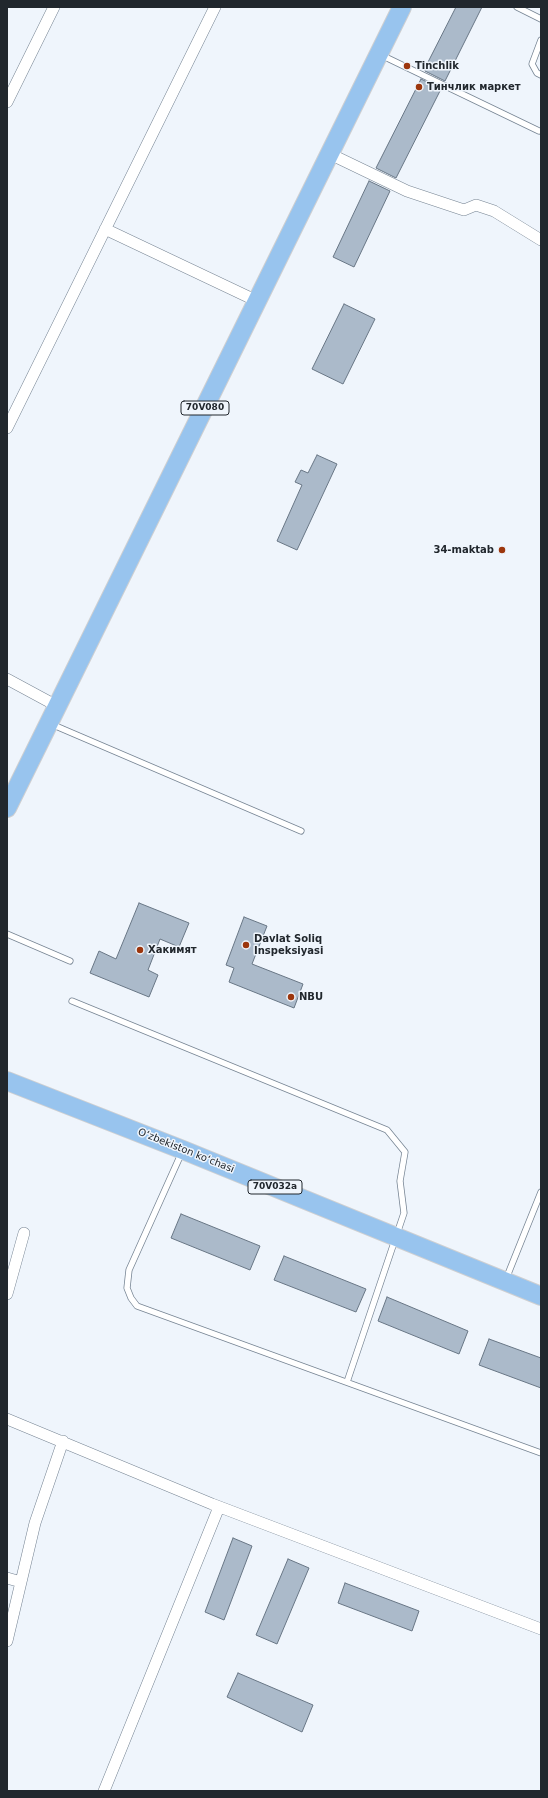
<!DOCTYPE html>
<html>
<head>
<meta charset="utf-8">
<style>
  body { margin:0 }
  #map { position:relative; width:548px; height:1798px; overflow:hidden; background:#eff5fc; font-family:"DejaVu Sans",sans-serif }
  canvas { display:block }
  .frame { position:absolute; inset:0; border:8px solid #21272d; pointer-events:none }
</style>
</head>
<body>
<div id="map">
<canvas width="548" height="1798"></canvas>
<div class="frame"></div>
</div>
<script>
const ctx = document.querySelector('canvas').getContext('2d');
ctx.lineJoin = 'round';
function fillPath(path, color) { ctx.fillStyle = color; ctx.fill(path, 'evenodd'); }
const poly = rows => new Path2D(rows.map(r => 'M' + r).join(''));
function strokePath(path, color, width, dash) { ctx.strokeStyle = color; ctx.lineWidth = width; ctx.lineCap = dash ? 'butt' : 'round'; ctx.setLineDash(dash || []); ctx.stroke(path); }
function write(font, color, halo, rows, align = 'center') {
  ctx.font = font + ' "DejaVu Sans",sans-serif'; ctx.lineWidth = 3; ctx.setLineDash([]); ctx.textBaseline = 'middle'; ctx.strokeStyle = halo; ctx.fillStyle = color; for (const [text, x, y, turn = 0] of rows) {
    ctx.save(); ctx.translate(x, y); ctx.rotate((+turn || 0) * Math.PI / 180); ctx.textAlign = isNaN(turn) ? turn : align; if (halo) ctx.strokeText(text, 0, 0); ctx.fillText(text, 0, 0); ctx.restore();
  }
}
const building = poly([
  [456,7,482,7,445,81,425,71,425,68,456,7],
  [421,79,441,89,396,178,376,168,421,79],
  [369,181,390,191,354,267,333,257,369,181],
  [344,304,375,319,343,384,312,369,344,304],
  [317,455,337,464,297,550,277,541,302,485,295,482,301,470,308,473,317,455],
  [139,903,189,923,179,947,160,939,148,970,158,975,149,997,90,973,99,951,116,959,139,903],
  [244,917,267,926,252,964,303,984,294,1008,229,982,234,968,226,965,244,917],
  [181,1214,260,1246,250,1270,171,1238,181,1214],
  [284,1256,366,1289,356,1312,274,1280,284,1256],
  [387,1297,468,1331,459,1354,378,1321,387,1297],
  [489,1339,541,1358,541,1388,479,1365,489,1339],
  [233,1538,252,1546,224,1620,205,1612,233,1538],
  [288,1559,309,1568,277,1644,256,1635,288,1559],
  [345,1583,419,1611,412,1631,338,1603,345,1583],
  [238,1673,313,1705,302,1732,227,1697,238,1673]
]);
fillPath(building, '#abbaca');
strokePath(building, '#687685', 1);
const lane = poly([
  [517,7,541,19],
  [541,40,532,64,537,73,541,75],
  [381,55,539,131],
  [51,724,301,831],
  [7,934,70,961],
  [72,1001,387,1130,405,1152,400,1181,404,1213,347,1382],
  [182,1152,129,1270,127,1288,131,1298,137,1306,541,1453],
  [506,1279,541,1192]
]);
const street = poly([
  [7,102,54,7],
  [330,154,407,191,464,210,476,205,494,211,541,240],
  [105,229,257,301],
  [7,428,215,7],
  [7,679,57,706],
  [7,1294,24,1233],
  [7,1419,212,1504,541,1629],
  [7,1578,21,1582],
  [7,1641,35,1523,63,1441],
  [104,1791,219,1507]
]);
const primary = poly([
  [7,808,402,7],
  [7,1081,183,1150,541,1296]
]);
strokePath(lane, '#768493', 7);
strokePath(street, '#768493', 12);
strokePath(primary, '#cecfd1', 20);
strokePath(lane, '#fff', 5.5);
strokePath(street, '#fff', 11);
strokePath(primary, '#98c4ee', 18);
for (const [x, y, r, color] of [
  [407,66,4,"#9c360d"],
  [419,87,4,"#9c360d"],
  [502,550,4,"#9c360d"],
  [246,945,4,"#9c360d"],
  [140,950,4,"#9c360d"],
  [291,997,4,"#9c360d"]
]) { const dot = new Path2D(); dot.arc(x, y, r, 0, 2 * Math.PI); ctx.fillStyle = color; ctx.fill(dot); strokePath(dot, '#eff5fc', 1.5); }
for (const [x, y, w] of [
  [205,408,48],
  [275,1187,54]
]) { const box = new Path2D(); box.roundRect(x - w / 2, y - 7, w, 14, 3); ctx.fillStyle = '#eff5fc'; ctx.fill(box); strokePath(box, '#21272d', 1); }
write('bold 9px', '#21272d', null, [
  ["70V080",205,408],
  ["70V032a",275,1187]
]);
write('bold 10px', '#21272d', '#eff5fc', [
  ["Tinchlik",415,66],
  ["Тинчлик маркет",427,87],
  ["34-maktab",494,550,"right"],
  ["Davlat Soliq",254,939],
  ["Inspeksiyasi",254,951],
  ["Хакимят",148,950],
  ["NBU",299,997]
], 'left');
write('10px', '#21272d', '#eff5fc', [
  ["O‘zbekiston ko‘chasi",186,1151,22]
]);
</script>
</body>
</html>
